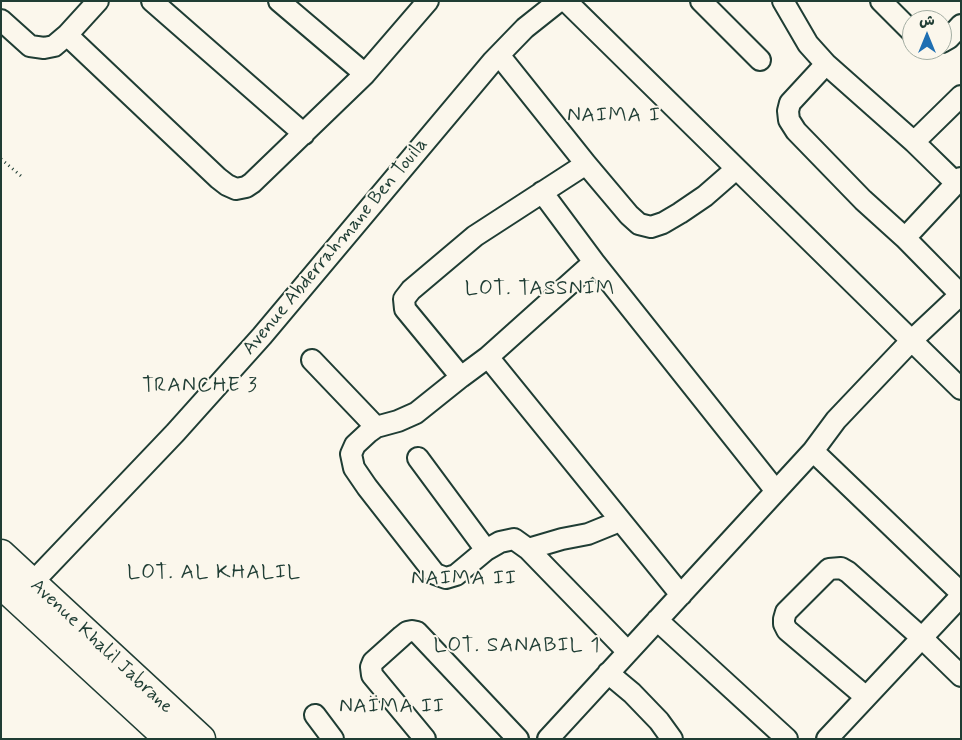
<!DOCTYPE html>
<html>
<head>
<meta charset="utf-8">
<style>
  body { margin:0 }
  #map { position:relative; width:962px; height:740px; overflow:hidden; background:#fbf7ec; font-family:Mynerve,"Playpen Sans Arabic",sans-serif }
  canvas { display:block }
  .frame { position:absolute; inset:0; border:2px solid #1f3d34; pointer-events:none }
  .north { position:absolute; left:902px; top:10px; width:50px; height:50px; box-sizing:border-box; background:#fbf7ec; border:1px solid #a3ada2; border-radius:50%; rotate:0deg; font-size:14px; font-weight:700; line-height:20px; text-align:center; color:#1f3d34 }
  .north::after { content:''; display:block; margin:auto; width:18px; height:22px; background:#1f6fb2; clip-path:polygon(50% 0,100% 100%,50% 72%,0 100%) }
</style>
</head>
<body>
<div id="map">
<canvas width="962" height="740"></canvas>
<div class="frame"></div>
<div class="north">ش</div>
</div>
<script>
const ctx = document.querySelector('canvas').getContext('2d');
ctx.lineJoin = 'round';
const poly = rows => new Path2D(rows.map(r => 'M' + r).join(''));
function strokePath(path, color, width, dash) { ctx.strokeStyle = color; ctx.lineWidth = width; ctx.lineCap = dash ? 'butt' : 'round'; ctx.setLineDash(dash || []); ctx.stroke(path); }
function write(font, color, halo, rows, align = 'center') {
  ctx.font = font + ' Mynerve,sans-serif'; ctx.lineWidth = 4; ctx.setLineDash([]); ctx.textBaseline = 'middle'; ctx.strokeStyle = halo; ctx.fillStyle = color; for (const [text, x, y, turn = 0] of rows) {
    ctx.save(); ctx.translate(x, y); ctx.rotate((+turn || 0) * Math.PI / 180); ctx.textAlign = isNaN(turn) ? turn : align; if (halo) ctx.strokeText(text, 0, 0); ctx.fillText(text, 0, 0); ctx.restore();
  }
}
const street = poly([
  [152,1,304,134],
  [279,1,365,74],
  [566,1,961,389],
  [701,1,760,60],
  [783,1,808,44,826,64,914,142,956,183],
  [881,1,912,32],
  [1,20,30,46,44,48,54,46,67,35,98,1],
  [67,35,218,178,227,185,236,189,246,187,252,183,365,74,428,1],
  [942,42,949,38,961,25],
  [499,55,586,164,629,215,639,224,651,227,663,223,680,213,705,196,736,169],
  [826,64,790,103,788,111,789,120,796,131,863,200,905,238,961,295],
  [914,142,961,96],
  [542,192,594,262,776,491],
  [905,238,961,178],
  [594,262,488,357,681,595],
  [488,357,461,377,416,413,398,421,376,427,369,432,355,445,351,454,354,468,367,487,435,574,446,578,456,575,486,550,500,542,514,539,528,549,562,539,588,534,620,521],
  [312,360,376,427],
  [461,377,405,309,404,299,411,290,475,236,586,164],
  [813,451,961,593],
  [418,458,486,550],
  [528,549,628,652],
  [32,583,175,433,262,336,493,61,525,28,559,1],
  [657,620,787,739],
  [608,673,632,693,659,721,672,739],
  [866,697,787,630,784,624,784,619,786,612,829,569,841,568,848,572,922,638,961,676],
  [315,715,333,739],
  [425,739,372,675,371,667,373,662,402,636,407,632,412,631,417,632,518,739],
  [548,739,813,451,836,420,911,341,961,294],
  [827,739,961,596]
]);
const primary = poly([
  [1,554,201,739],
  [1,584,169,739]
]);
strokePath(street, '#1f3d34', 24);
strokePath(primary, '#1f3d34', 31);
strokePath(poly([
  [1,159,21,176]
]), '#1f3d34', 3, [1, 4]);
strokePath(street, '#fbf7ec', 20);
strokePath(primary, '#fbf7ec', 28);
write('19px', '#1f3d34', '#fbf7ec', [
  ["Avenue Abderrahmane Ben Touila",336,247,-50],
  ["Avenue Khalil Jabrane",101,647,43]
]);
ctx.letterSpacing = '1px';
write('21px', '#1f3d34', '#fbf7ec', [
  ["NAIMA I",614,117],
  ["LOT. TASSNIM",540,290],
  ["TRANCHE 3",200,387],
  ["LOT. AL KHALIL",214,574],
  ["NAIMA II",464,580],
  ["LOT. SANABIL 1",517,647],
  ["NAÏMA II",392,708]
]);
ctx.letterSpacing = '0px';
</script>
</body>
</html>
